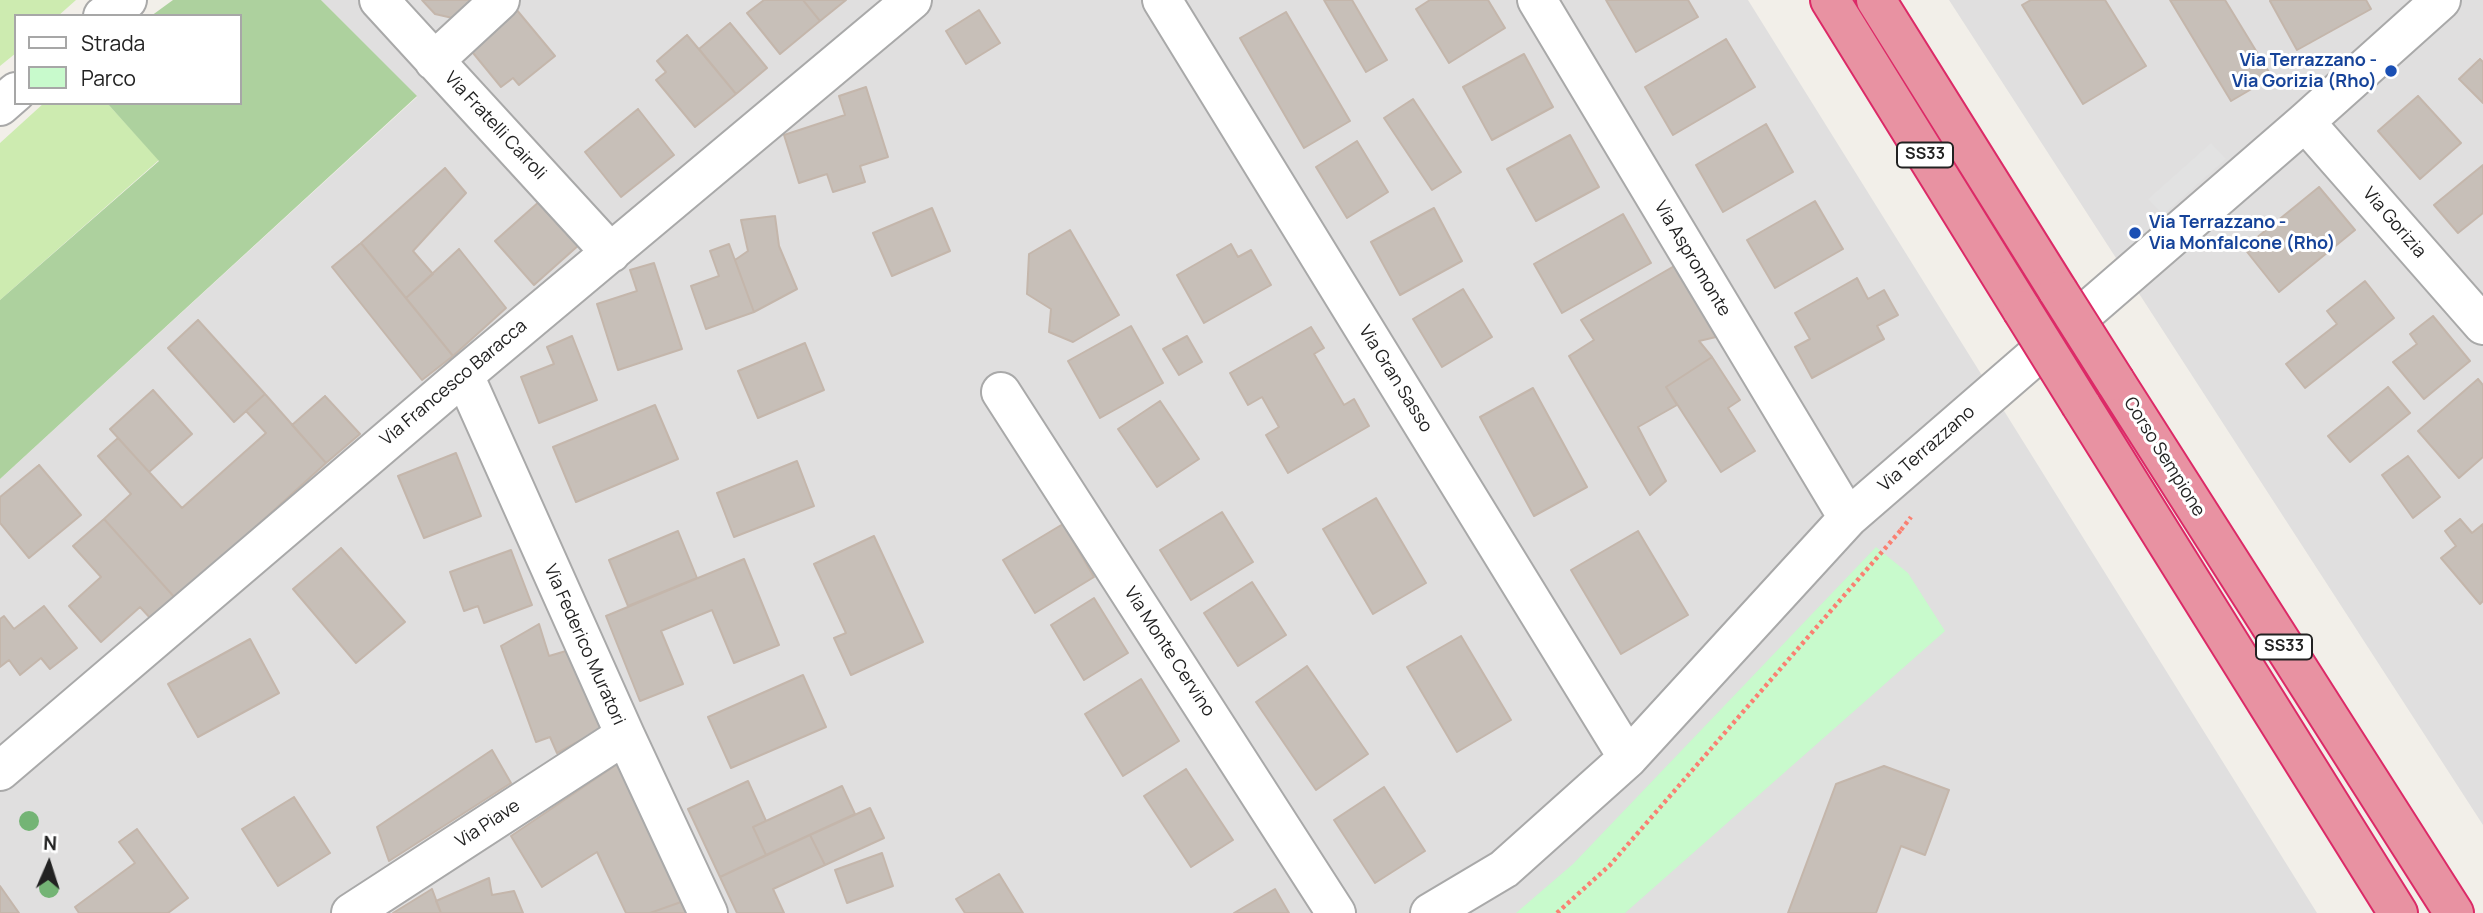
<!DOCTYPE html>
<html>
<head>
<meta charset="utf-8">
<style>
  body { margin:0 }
  #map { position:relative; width:2483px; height:913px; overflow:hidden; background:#f2efe9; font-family:Manrope,sans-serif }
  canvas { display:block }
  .legend { position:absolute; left:14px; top:14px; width:228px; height:91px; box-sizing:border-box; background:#fff; border:2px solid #a7a7a7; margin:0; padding:9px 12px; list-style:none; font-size:21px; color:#222 }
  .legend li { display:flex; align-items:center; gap:14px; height:35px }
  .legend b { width:35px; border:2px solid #a7a7a7 }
  .north { position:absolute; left:14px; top:829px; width:70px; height:70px; -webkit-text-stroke:5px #fff; paint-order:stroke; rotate:3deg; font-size:19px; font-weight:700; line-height:28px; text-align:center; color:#222 }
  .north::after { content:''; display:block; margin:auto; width:24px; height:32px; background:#222; clip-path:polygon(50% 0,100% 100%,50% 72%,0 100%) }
</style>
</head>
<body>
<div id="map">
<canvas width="2483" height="913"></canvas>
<ul class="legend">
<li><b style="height:9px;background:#fff"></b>Strada</li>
<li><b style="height:19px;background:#c8facc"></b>Parco</li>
</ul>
<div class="north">N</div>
</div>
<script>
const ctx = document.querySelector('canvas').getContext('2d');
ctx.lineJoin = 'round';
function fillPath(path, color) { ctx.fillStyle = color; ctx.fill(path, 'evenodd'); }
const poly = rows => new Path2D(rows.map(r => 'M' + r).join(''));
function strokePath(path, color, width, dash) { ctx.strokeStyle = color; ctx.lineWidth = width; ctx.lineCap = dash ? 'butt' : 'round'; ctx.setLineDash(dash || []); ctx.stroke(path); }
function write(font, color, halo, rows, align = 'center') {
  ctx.font = font + ' Manrope,sans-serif'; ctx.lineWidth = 6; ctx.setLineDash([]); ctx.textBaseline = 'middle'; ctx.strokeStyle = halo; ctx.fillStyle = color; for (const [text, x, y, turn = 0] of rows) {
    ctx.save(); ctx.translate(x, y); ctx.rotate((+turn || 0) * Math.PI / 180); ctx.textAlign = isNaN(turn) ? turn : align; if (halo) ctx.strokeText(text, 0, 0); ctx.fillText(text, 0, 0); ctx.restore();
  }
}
fillPath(poly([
  [321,0,1748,0,2317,913,0,913,0,479,417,97],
  [1949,0,2483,0,2483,825]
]), '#e0dfdf');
fillPath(poly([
  [0,0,76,0,58,16,16,16,16,53,0,66],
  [44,103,107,103,159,160,0,300,0,143]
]), '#cdebb0');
fillPath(poly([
  [173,0,321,0,417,96,0,479,0,300,159,161,107,103,240,103,240,16,151,16]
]), '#add19e');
fillPath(poly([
  [1876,547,1908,573,1945,631,1625,913,1516,913,1573,864]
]), '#c8facc');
fillPath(poly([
  [2211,143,2226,159,2163,215,2148,199]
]), '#e2e2e2');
const building = poly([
  [422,0,479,0,457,19,435,14,422,0],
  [764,0,803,0,820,21,780,54,747,13,764,0],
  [803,0,846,0,820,21,803,0],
  [1324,0,1352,0,1387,60,1366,72,1324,0],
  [1430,0,1488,0,1505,28,1449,63,1416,9,1430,0],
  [1606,0,1688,0,1698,17,1636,52,1606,0],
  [2031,0,2105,0,2146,66,2083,104,2022,5,2031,0],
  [2170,0,2225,0,2272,77,2231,101,2170,0],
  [2272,0,2366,0,2371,9,2297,50,2270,1,2272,0],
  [516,9,555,56,519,85,513,78,501,87,469,48,516,9],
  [979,10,1000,43,966,64,946,31,979,10],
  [1286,12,1350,121,1304,148,1240,38,1286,12],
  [730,23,767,68,736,94,699,49,730,23],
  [687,35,736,94,695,127,656,80,666,72,657,61,687,35],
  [1726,39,1755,87,1673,135,1645,87,1726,39],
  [1524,54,1553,107,1492,140,1463,87,1524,54],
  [2480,59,2483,62,2483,103,2459,79,2480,59],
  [866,87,888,157,860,166,865,182,833,192,827,174,799,183,784,135,845,115,839,96,866,87],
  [2418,96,2461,143,2420,179,2378,131,2418,96],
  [1413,99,1461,172,1432,190,1384,118,1413,99],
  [638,109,674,155,621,197,585,152,638,109],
  [1766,124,1793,172,1723,212,1696,165,1766,124],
  [1570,135,1599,187,1536,221,1507,169,1570,135],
  [1357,141,1388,192,1347,218,1316,167,1357,141],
  [2483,165,2483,213,2458,233,2434,205,2483,165],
  [445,168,466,193,413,251,433,274,406,298,361,243,445,168],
  [2319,187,2355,230,2279,292,2244,248,2319,187],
  [541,200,580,244,534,285,495,241,541,200],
  [1815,201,1843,249,1775,288,1747,240,1815,201],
  [932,208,950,251,892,276,873,233,932,208],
  [1434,208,1462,261,1400,295,1371,242,1434,208],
  [1623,214,1651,263,1562,313,1534,264,1623,214],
  [775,216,779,246,797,289,754,312,735,260,748,251,741,220,775,216],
  [1070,230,1119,315,1073,342,1049,332,1051,309,1027,294,1029,254,1070,230],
  [361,243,453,356,422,380,332,267,361,243],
  [729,244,754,312,706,329,691,286,719,276,710,251,729,244],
  [1231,244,1238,257,1251,250,1271,285,1204,323,1177,275,1231,244],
  [459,249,506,308,453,356,406,298,459,249],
  [654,263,682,349,618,370,597,304,637,291,630,270,654,263],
  [1676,265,1716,337,1699,341,1712,357,1666,387,1677,405,1638,427,1666,481,1650,495,1569,356,1594,340,1581,320,1676,265],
  [1857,278,1868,299,1884,290,1898,315,1877,326,1884,339,1812,378,1795,347,1810,339,1795,313,1857,278],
  [2365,281,2394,318,2305,388,2286,364,2337,324,2327,311,2365,281],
  [1463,289,1492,337,1442,367,1413,319,1463,289],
  [2433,316,2470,361,2424,399,2393,362,2417,344,2410,334,2433,316],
  [198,320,265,394,234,422,168,348,198,320],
  [1131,326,1163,383,1100,418,1068,361,1131,326],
  [1311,327,1324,348,1314,354,1344,405,1354,399,1369,426,1288,473,1266,435,1279,427,1262,397,1248,405,1230,373,1311,327],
  [572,336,597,400,539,423,521,377,554,364,547,347,572,336],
  [1187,336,1202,362,1179,375,1163,349,1187,336],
  [805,343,824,390,758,418,738,371,805,343],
  [1712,357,1740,400,1728,408,1755,451,1721,472,1666,387,1712,357],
  [2478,379,2483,385,2483,457,2459,478,2418,431,2478,379],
  [2388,387,2410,413,2350,462,2328,436,2388,387],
  [1533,388,1587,487,1534,516,1480,417,1533,388],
  [153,390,192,434,149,472,110,429,153,390],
  [265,394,326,463,176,599,104,519,131,494,98,456,118,438,182,508,266,433,246,411,265,394],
  [325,396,360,434,326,463,292,425,325,396],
  [1160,401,1199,459,1157,487,1118,429,1160,401],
  [655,405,678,459,576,502,553,447,655,405],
  [456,453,481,516,424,538,398,476,456,453],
  [2408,456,2440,497,2413,518,2382,475,2408,456],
  [797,461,814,506,734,537,717,493,797,461],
  [39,465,81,515,29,558,0,523,0,497,39,465],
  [1376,498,1426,583,1373,614,1323,529,1376,498],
  [1222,512,1253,562,1191,600,1160,550,1222,512],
  [104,519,176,599,152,620,140,607,101,642,69,606,101,577,73,546,104,519],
  [2460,519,2472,533,2483,524,2483,601,2480,604,2441,558,2456,546,2445,531,2460,519],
  [1063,524,1094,577,1035,613,1003,560,1063,524],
  [678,531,697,578,628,606,609,560,678,531],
  [1638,531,1688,615,1621,654,1571,570,1638,531],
  [874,536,923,642,851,675,834,638,846,633,814,564,874,536],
  [341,548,405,622,356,663,293,589,341,548],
  [511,550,532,605,484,623,478,606,464,611,450,572,511,550],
  [744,559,779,645,734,663,712,610,661,631,683,684,640,701,606,616,744,559],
  [1252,582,1286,635,1238,666,1204,613,1252,582],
  [1094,598,1128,653,1084,680,1051,625,1094,598],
  [44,606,77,648,50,669,41,658,20,675,9,660,0,667,0,619,4,616,14,629,44,606],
  [539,624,549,656,566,651,605,727,557,753,550,737,536,742,501,646,539,624],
  [1461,636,1511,720,1457,752,1407,667,1461,636],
  [250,639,279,693,198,737,168,684,250,639],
  [1307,666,1368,754,1316,790,1256,702,1307,666],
  [803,675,826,727,731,768,708,717,803,675],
  [1141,679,1179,741,1123,776,1085,714,1141,679],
  [492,750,511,783,389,861,377,827,492,750],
  [619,763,681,902,650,913,626,913,597,852,542,887,511,836,619,763],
  [1884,766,1949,790,1925,855,1901,846,1876,913,1788,913,1836,784,1884,766],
  [1186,769,1233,840,1191,867,1144,796,1186,769],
  [748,781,766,821,753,827,766,855,720,877,688,809,748,781],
  [842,786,855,814,766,855,753,827,842,786],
  [1384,787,1425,851,1375,883,1334,820,1384,787],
  [294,797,330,853,278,886,242,829,294,797],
  [870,808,884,838,825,865,810,835,870,808],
  [137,829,188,898,168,913,79,913,75,907,135,863,119,842,137,829],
  [810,835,825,865,773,889,784,913,737,913,720,877,810,835],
  [882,853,893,886,847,903,835,870,882,853],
  [999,874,1023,913,965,913,956,899,999,874],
  [489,878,492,895,514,891,523,913,441,913,436,901,489,878],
  [0,886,19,913,0,913,0,886],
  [432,889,441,913,393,913,432,889],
  [1275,889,1289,913,1234,913,1275,889],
  [681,902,686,913,650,913,681,902]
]);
fillPath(building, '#c7bfb8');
strokePath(building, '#c4b6ab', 2);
const minor = poly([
  [379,0,611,253],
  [1162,0,1628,758],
  [1537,0,1848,518],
  [103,16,127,0],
  [434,61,500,0],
  [0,106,16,92],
  [2305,122,2483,325],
  [464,375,625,735,708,913],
  [1001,392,1336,913],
  [0,771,464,375,912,0],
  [351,913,625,735],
  [1430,913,1504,869,1628,758,1848,518,2305,122,2441,0]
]);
const highway = poly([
  [1830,0,2022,310],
  [1876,0,2058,291],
  [2115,381,2454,913],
  [2081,405,2398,913]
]);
strokePath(minor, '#a9a9a9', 42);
strokePath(highway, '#dc2a67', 42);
strokePath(poly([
  [1901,530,1911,517],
  [1557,913,1610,865,1901,530,1900,528]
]), '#fa8072', 4.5, [3.5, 3.5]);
strokePath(minor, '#fff', 38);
strokePath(highway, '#e892a2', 38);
const highwayBridge = poly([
  [2058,291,2115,381],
  [2022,310,2081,405]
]);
strokePath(highwayBridge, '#dc2a67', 42, []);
strokePath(highwayBridge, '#e892a2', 38);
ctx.fillStyle = '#74b475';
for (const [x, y] of [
  [29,821],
  [49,888]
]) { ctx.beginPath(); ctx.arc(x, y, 10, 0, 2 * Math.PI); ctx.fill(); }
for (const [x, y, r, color] of [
  [2391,71,7,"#1a4fb4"],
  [2135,233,7,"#1a4fb4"]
]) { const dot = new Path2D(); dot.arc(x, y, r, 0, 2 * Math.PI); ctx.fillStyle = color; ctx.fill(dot); strokePath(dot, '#fff', 2.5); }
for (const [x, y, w] of [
  [1925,155,56],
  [2284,647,56]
]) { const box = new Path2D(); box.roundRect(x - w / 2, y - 12.5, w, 25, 5); ctx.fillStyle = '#fff'; ctx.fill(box); strokePath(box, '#222', 2); }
write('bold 16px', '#222', null, [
  ["SS33",1925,155],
  ["SS33",2284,647]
]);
write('bold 18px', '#164399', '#fff', [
  ["Via Terrazzano -",2377,61],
  ["Via Gorizia (Rho)",2377,82],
  ["Via Terrazzano -",2149,223,"left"],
  ["Via Monfalcone (Rho)",2149,244,"left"]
], 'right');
write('18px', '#222', '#fff', [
  ["Via Fratelli Cairoli",495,126,47],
  ["Via Gorizia",2394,223,49],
  ["Via Aspromonte",1692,259,59],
  ["Via Gran Sasso",1395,379,58],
  ["Via Francesco Baracca",454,383,-40],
  ["Via Terrazzano",1927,449,-41],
  ["Corso Sempione",2164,457,58],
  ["Via Federico Muratori",584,645,66],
  ["Via Monte Cervino",1169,652,57],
  ["Via Piave",488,824,-33]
]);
</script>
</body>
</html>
